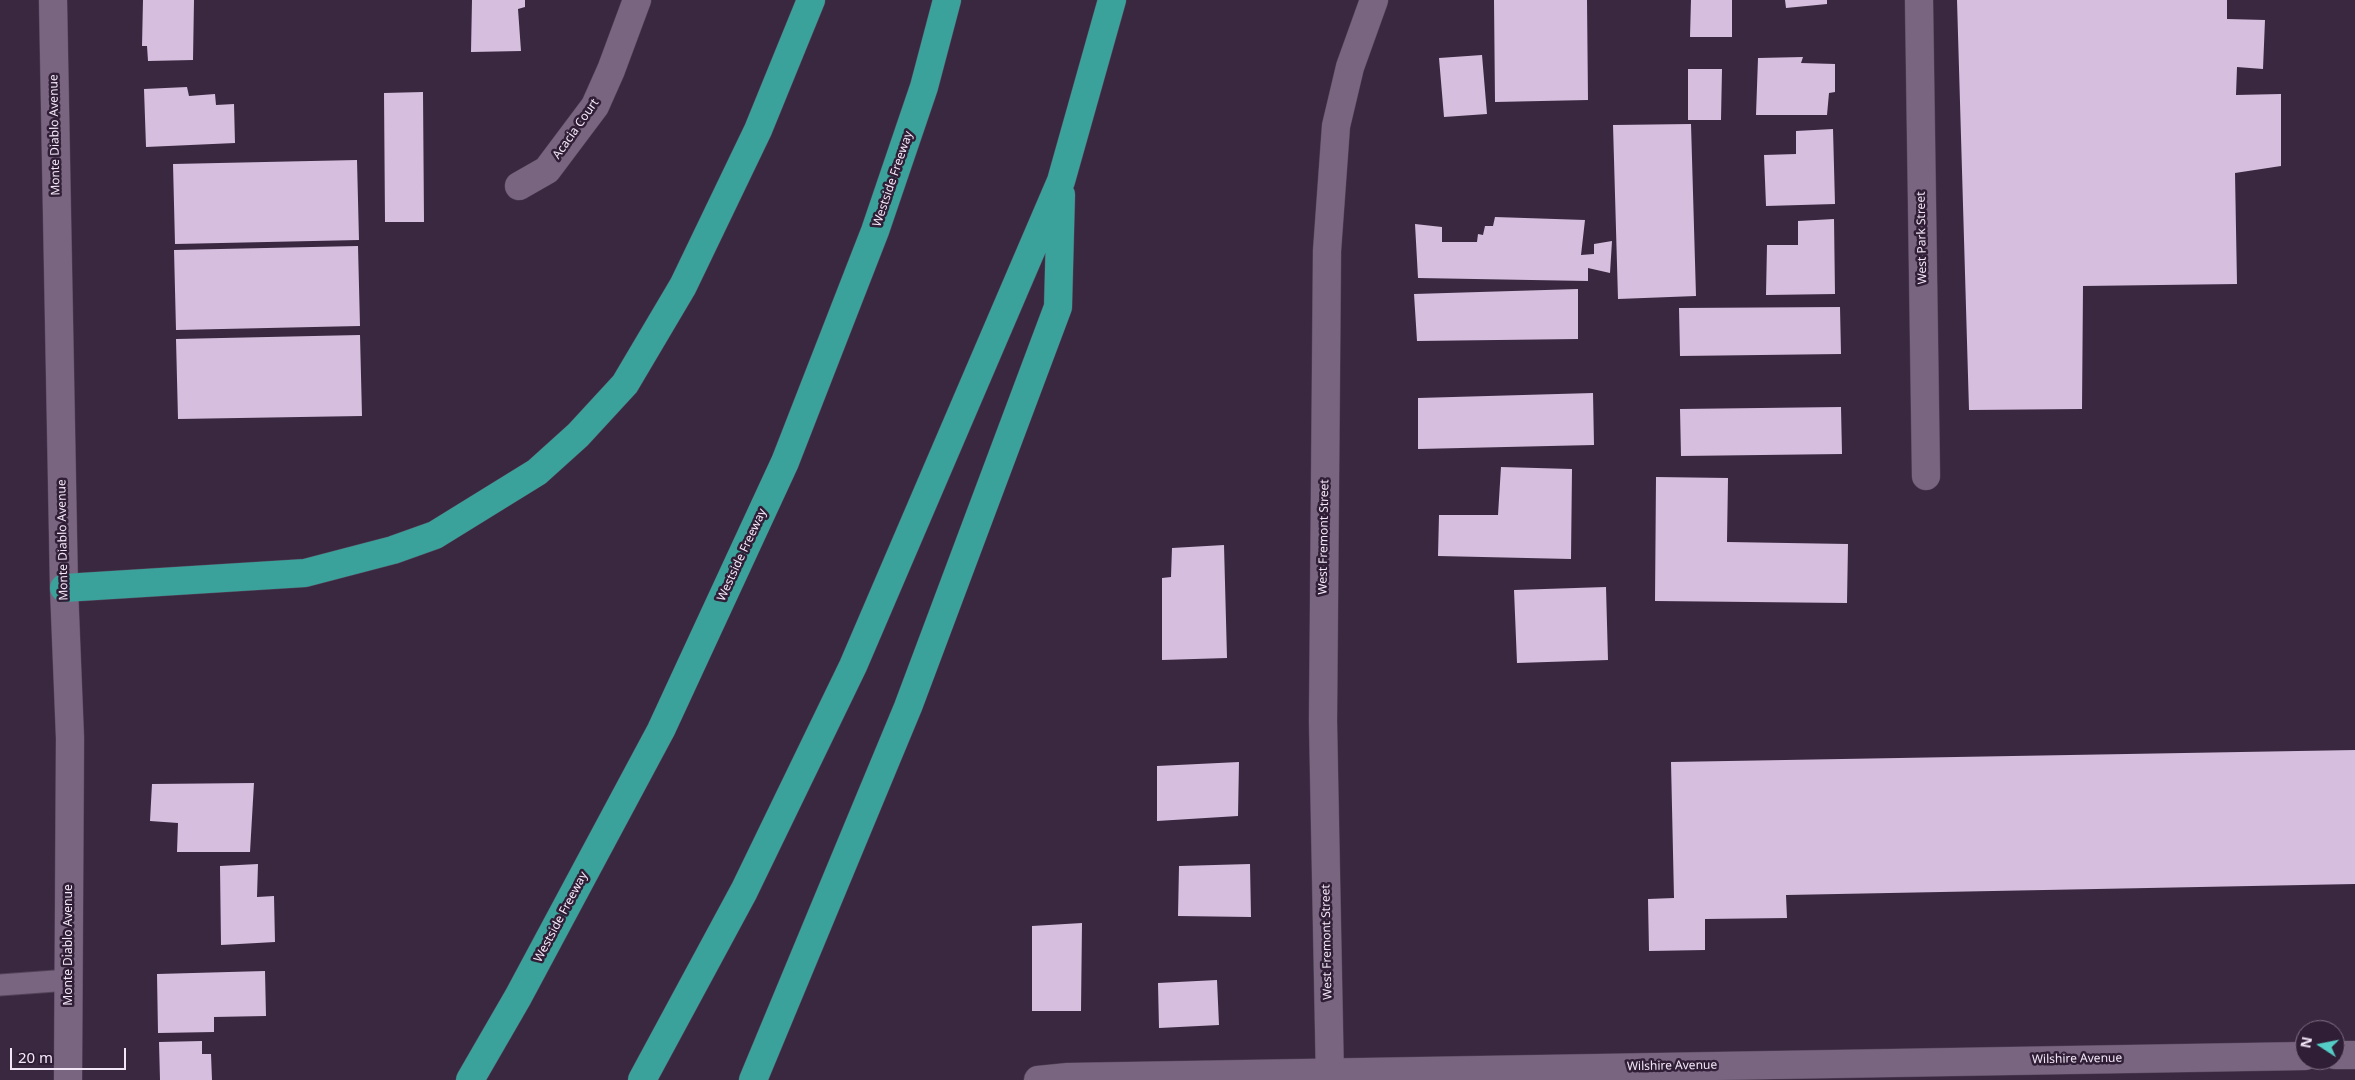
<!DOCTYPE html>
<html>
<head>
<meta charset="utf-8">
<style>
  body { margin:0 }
  #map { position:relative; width:2355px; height:1080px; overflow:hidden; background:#3a2840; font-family:"Noto Sans",sans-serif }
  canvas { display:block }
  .north { position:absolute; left:2295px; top:1020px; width:50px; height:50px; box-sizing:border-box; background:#301e36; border:1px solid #7e6e83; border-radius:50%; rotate:281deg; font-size:14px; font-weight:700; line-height:20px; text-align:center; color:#f3e7f7 }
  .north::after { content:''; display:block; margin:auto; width:18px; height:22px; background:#54cdc6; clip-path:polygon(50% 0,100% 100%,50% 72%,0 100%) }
  .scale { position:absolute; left:10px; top:1048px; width:116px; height:22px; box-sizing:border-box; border:2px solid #f3e7f7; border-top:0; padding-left:6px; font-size:15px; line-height:18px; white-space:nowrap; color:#f3e7f7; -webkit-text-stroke:4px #301e36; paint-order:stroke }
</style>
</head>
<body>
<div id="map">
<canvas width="2355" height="1080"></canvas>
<div class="north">N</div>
<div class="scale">20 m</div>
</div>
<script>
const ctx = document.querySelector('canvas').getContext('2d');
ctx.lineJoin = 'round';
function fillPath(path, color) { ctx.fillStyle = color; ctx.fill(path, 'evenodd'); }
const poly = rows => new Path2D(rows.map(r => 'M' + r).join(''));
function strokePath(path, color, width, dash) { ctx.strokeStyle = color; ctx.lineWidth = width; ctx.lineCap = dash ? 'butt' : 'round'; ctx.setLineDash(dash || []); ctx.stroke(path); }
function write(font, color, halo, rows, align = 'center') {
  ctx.font = font + ' "Noto Sans",sans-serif'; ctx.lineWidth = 5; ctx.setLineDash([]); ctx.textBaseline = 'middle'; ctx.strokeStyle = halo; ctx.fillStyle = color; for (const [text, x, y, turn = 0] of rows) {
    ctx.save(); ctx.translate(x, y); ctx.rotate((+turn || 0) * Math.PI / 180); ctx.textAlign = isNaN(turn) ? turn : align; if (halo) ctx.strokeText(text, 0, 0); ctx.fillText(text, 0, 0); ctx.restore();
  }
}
fillPath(poly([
  [143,0,194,0,193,60,148,61,147,46,142,46],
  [472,0,525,0,525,7,518,9,521,51,471,52],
  [1494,0,1587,0,1588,100,1495,102],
  [1691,0,1732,0,1732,37,1690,37],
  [1785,0,1827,0,1827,4,1786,8],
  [1957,0,2227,0,2227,19,2265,20,2263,69,2237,67,2236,95,2281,94,2281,166,2235,173,2237,284,2083,286,2082,409,1969,410],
  [1482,55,1487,114,1444,117,1439,58],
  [1803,57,1801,63,1835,64,1835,92,1829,93,1827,115,1756,115,1758,58],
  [1688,69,1722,69,1721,120,1688,120],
  [187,87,189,96,215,94,216,105,234,104,235,143,146,147,144,89],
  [423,92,424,222,385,222,384,93],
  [1691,124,1696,296,1618,299,1613,125],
  [1833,129,1835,204,1766,206,1764,155,1796,154,1796,131],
  [357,160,359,240,175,244,173,164],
  [1495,217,1585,220,1581,255,1594,254,1594,244,1612,241,1610,273,1588,268,1588,281,1418,278,1415,224,1442,227,1442,242,1477,242,1478,234,1483,235,1485,226,1493,226],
  [1834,219,1835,294,1766,295,1767,245,1798,245,1798,221],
  [358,246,360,326,176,330,174,250],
  [1578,289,1578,339,1417,341,1414,294],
  [1840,307,1841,354,1680,356,1679,308],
  [360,335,362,416,178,419,176,339],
  [1593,393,1594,445,1418,449,1418,398],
  [1841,407,1842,454,1681,456,1680,409],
  [1501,467,1572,469,1571,559,1438,556,1439,515,1498,515],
  [1656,477,1728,478,1727,542,1848,544,1847,603,1655,601],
  [1224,545,1227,658,1162,660,1162,578,1171,577,1172,548],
  [1606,587,1608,660,1517,663,1514,590],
  [2355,750,2355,884,1786,895,1787,918,1705,919,1705,950,1649,951,1648,899,1674,898,1671,762],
  [1239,762,1238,816,1157,821,1157,766],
  [254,783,250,852,177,852,178,823,150,821,152,784],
  [258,864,257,897,274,896,275,942,221,945,220,866],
  [1250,864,1251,917,1178,916,1179,866],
  [1082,923,1081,1011,1032,1011,1032,926],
  [265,971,266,1016,214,1017,214,1032,158,1033,157,974],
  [1217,980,1219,1025,1159,1028,1158,983],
  [202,1041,202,1054,211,1054,212,1080,160,1080,159,1042]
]), '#d6bede');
const service = poly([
  [0,985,69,980]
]);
const minor = poly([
  [1919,0,1926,476],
  [519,186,547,170,595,106,611,70,637,0],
  [2335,1055,2355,1055],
  [1038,1080,1068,1077,2305,1056]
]);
const tertiary = poly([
  [53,0,64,588,70,738,68,1080],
  [1330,1080,1323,721,1327,251,1336,126,1350,67,1374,0]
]);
const motorway = poly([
  [64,588,305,573,393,550,435,535,537,472,578,435,625,384,683,286,758,130,811,0],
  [470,1080,518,997,661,730,785,462,875,231,924,87,947,0],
  [642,1080,744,891,853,666,1061,181,1112,0],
  [753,1080,908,707,1058,307,1061,195]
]);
strokePath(service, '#534459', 23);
strokePath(minor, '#534459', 29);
strokePath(tertiary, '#534459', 29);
strokePath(motorway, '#534459', 29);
strokePath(service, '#7a6581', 21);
strokePath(minor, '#7a6581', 28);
strokePath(tertiary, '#7a6581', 28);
strokePath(motorway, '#3ba19b', 28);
write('12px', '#f3e7f7', '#301e36', [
  ["Acacia Court",576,129,-55],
  ["Monte Diablo Avenue",55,135,-91],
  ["Westside Freeway",893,179,-71],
  ["West Park Street",1922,238,-91],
  ["West Fremont Street",1324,537,-89],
  ["Monte Diablo Avenue",63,540,-91],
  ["Westside Freeway",742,555,-65],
  ["Westside Freeway",561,917,-62],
  ["West Fremont Street",1327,942,-91],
  ["Monte Diablo Avenue",69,945,-90],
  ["Wilshire Avenue",2077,1059,-1],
  ["Wilshire Avenue",1672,1066,-1]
]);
</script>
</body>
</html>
